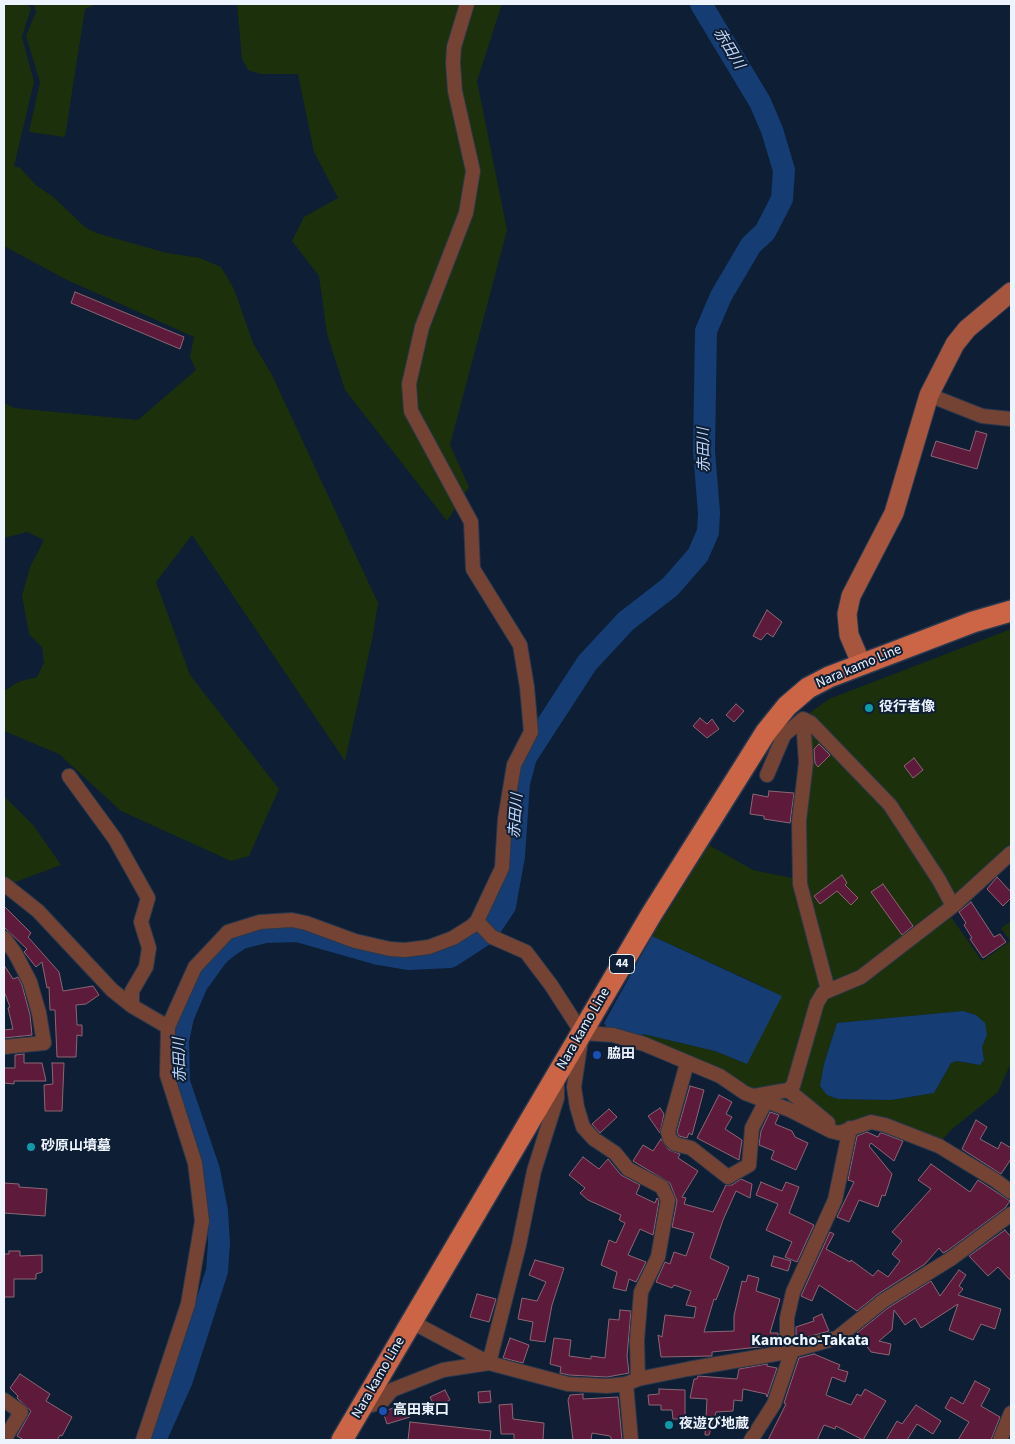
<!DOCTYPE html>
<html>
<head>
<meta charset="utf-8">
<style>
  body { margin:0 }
  #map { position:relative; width:1015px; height:1444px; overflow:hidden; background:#0d1e35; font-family:"Source Sans 3",sans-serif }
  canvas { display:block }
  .frame { position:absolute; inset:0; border:5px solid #edf4fe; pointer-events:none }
</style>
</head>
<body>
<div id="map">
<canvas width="1015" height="1444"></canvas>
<div class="frame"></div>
</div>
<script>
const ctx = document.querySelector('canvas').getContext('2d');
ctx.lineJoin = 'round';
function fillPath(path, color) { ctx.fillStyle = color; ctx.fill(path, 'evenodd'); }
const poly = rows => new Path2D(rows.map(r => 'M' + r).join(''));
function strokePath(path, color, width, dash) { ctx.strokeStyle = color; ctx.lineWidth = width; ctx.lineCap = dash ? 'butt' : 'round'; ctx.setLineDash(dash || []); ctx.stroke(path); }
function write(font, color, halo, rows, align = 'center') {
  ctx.font = font + ' "Source Sans 3","Noto Sans JP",sans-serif'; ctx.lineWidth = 4; ctx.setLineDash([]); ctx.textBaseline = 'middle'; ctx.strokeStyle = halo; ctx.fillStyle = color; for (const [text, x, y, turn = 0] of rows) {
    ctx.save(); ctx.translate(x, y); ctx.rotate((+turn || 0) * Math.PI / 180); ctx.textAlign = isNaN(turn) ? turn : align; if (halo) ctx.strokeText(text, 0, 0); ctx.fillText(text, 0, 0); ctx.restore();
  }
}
fillPath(poly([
  [4,4,26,4,31,8,22,37,34,82,14,166,20,168,37,186,52,196,85,227,96,233,167,253,200,258,221,267,234,289,253,343,272,375,378,603,372,640,345,761,192,535,156,582,190,675,279,789,249,856,231,861,121,811,59,754,4,731,4,691,18,682,37,677,44,663,42,647,29,634,22,596,30,567,44,540,27,532,4,538,4,403,14,408,138,420,196,370,190,357,194,337,65,279,4,246],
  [34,4,97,4,85,9,65,137,29,132,40,82,26,36,36,12],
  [237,4,502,4,477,81,507,230,450,445,469,487,447,521,345,390,327,334,319,276,292,241,304,217,338,198,314,152,298,74,261,74,248,70,242,59],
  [1011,629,1011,851,953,903,924,851,808,714,829,699],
  [813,730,887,808,948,905,860,975,829,987,802,880,808,733],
  [4,796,34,826,61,865,13,883,4,876],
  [709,845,753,870,797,879,825,989,791,1084,755,1092,640,1039,643,1034,715,1051,747,1064,764,987,652,936],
  [949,914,982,961,1010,941,1001,928,1011,921,1011,1063,998,1092,951,1130,941,1141,889,1122,840,1127,828,1120,793,1091,823,1000],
  [963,1011,976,1015,987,1035,982,1047,984,1060,979,1065,957,1061,951,1063,934,1093,891,1100,838,1099,833,1097,820,1087,824,1064,837,1023]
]), '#1c310b');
fillPath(poly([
  [652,936,782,996,747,1064,715,1051,643,1034,640,1039,607,1028,604,1023],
  [963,1011,976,1015,985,1023,987,1035,982,1047,984,1060,980,1065,957,1061,951,1063,934,1093,891,1100,838,1099,827,1095,820,1086,824,1064,837,1023]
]), '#153d73');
strokePath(poly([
  [155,1440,182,1380,217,1271,219,1243,217,1211,209,1170,179,1082,178,1041,183,1017,197,984,218,955,229,946,241,938,265,932,297,931,378,954,408,959,450,957,487,933,505,906,514,856,519,783,526,757,587,663,626,621,670,587,698,555,708,532,709,513,704,451,706,331,721,296,751,245,765,232,782,199,784,170,772,130,760,102,701,4]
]), '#153d73', 22);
const building = poly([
  [75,292,184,337,180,349,71,303,75,292],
  [976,431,987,434,977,469,931,456,936,441,970,451,976,431],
  [767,610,782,622,773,637,767,633,761,640,753,636,767,610],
  [736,704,744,711,734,722,726,715,736,704],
  [700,718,707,724,712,719,719,729,707,738,693,726,700,718],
  [819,744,830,755,818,767,815,763,814,749,819,744],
  [914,758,923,770,913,778,904,766,914,758],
  [769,791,794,793,790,823,764,819,764,816,750,814,753,794,768,797,769,791],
  [842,875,847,883,845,885,858,898,851,905,837,891,820,904,814,896,842,875],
  [997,877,1011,892,1011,898,1003,906,987,889,997,877],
  [883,884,913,926,902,935,871,892,883,884],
  [971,902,994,937,1000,934,1006,942,983,958,970,939,972,938,964,925,966,923,959,912,971,902],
  [4,906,31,933,28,937,59,972,63,991,93,986,99,995,86,1004,76,1005,77,1025,82,1025,82,1036,77,1035,76,1057,57,1057,55,1010,50,1010,49,987,47,988,42,962,36,967,24,952,27,949,5,928,4,929,4,906],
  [4,965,13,979,18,977,22,985,30,1015,32,1035,4,1038,4,1030,13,1029,8,1008,10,1007,4,991,4,965],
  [24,1054,24,1063,42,1063,46,1081,14,1081,14,1084,4,1083,4,1068,15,1068,15,1055,24,1054],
  [52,1063,64,1063,62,1111,45,1111,44,1085,53,1084,52,1063],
  [690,1086,704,1090,692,1135,689,1133,687,1138,679,1136,677,1132,690,1086],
  [719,1095,732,1102,726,1114,732,1117,725,1129,742,1140,739,1160,697,1138,719,1095],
  [660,1108,664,1114,660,1133,648,1116,660,1108],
  [609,1109,617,1117,600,1133,592,1124,609,1109],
  [770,1112,779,1115,775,1124,792,1131,795,1137,808,1143,796,1170,771,1159,774,1151,759,1145,761,1131,770,1112],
  [976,1120,987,1127,980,1139,998,1149,1001,1142,1011,1148,1011,1159,1001,1174,962,1149,976,1120],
  [867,1132,878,1137,880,1133,882,1133,903,1141,894,1161,871,1143,869,1146,892,1174,885,1196,882,1195,878,1207,859,1200,849,1222,837,1217,854,1182,848,1180,857,1136,867,1132],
  [661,1139,669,1150,680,1154,678,1158,698,1171,682,1197,686,1198,684,1204,713,1212,726,1185,732,1185,741,1179,752,1184,750,1198,736,1191,723,1220,710,1258,729,1267,716,1300,714,1299,704,1332,734,1331,734,1316,742,1281,746,1282,748,1275,759,1278,756,1291,780,1299,770,1333,778,1333,778,1345,712,1352,712,1356,661,1357,658,1335,662,1337,665,1315,694,1318,696,1307,686,1305,691,1291,674,1285,672,1288,656,1282,665,1262,670,1264,674,1252,686,1256,694,1233,672,1227,677,1201,670,1183,633,1161,643,1145,653,1151,661,1139],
  [583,1157,599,1169,608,1159,621,1175,640,1185,636,1194,655,1203,657,1198,659,1201,653,1235,640,1229,628,1255,646,1262,636,1282,629,1279,626,1291,613,1288,617,1272,601,1265,609,1240,616,1243,625,1223,619,1220,621,1215,588,1200,580,1193,585,1188,569,1175,583,1157],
  [931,1164,970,1192,978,1180,1010,1201,1005,1208,947,1251,943,1253,939,1248,925,1264,878,1294,857,1311,819,1285,812,1301,801,1296,830,1232,834,1234,826,1249,850,1262,851,1260,873,1276,878,1270,888,1277,900,1261,892,1254,902,1241,892,1232,931,1189,918,1180,931,1164],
  [761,1182,782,1191,786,1182,799,1187,789,1213,814,1225,797,1262,785,1257,792,1242,766,1230,778,1204,756,1195,761,1182],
  [4,1183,19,1184,19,1187,47,1189,45,1216,4,1213,4,1183],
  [1005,1230,1011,1237,1011,1281,998,1267,988,1276,969,1256,1005,1230],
  [9,1251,20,1251,20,1256,42,1255,42,1272,36,1274,36,1279,14,1279,14,1297,4,1297,4,1254,9,1254,9,1251],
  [774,1256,791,1261,788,1271,771,1266,774,1256],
  [535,1260,564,1268,552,1305,545,1342,530,1340,533,1322,518,1319,522,1298,537,1301,546,1282,529,1275,535,1260],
  [959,1270,966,1275,959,1286,963,1289,958,1295,1001,1309,995,1329,981,1324,973,1340,949,1330,958,1304,921,1328,915,1318,905,1325,894,1310,892,1330,879,1341,891,1344,889,1355,871,1352,857,1333,888,1308,931,1281,940,1296,959,1270],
  [477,1294,496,1299,489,1322,470,1317,477,1294],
  [620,1310,631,1311,627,1356,629,1373,607,1377,569,1375,560,1373,561,1367,550,1364,554,1338,571,1340,569,1356,591,1359,591,1356,605,1358,609,1319,619,1320,620,1310],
  [822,1314,829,1331,796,1340,796,1327,814,1321,813,1318,822,1314],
  [510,1338,529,1345,523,1363,503,1358,510,1338],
  [814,1354,840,1365,838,1369,848,1372,845,1382,832,1377,826,1395,851,1405,857,1394,861,1396,865,1389,886,1401,863,1440,836,1426,835,1429,824,1425,817,1440,768,1440,786,1404,784,1403,799,1358,814,1354],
  [767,1364,767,1366,777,1368,767,1397,766,1394,743,1389,742,1401,734,1400,733,1411,716,1412,709,1435,705,1435,707,1399,690,1398,694,1379,697,1379,698,1376,737,1379,739,1369,767,1364],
  [20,1374,50,1394,46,1401,72,1417,62,1436,60,1435,57,1440,24,1440,17,1436,31,1411,17,1398,18,1396,10,1388,20,1374],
  [975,1381,990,1389,981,1406,1000,1417,991,1440,958,1440,969,1422,945,1408,951,1397,963,1404,975,1381],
  [659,1389,685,1390,685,1419,673,1419,672,1410,661,1410,661,1405,649,1405,648,1395,659,1394,659,1389],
  [445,1390,450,1400,435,1407,430,1397,445,1390],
  [490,1391,491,1402,479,1403,478,1392,490,1391],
  [583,1394,583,1399,618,1397,622,1440,612,1440,610,1436,592,1433,591,1440,573,1440,568,1400,570,1395,583,1394],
  [405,1403,410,1417,387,1424,383,1412,405,1403],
  [512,1404,513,1419,544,1423,543,1440,514,1440,514,1434,501,1434,499,1405,512,1404],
  [916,1405,941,1421,933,1434,917,1424,907,1440,886,1440,897,1421,902,1424,916,1405],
  [410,1422,491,1431,490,1440,408,1440,410,1422]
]);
fillPath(building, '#5d1a3a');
strokePath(building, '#8b6775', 1);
const minor = poly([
  [929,395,982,416,1011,419],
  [803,719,806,763,799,821,800,884,828,990],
  [766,732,784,735,803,719,811,723,890,805,939,880,953,906,1011,853],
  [767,775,784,735],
  [69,776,115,839,148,898,141,922,149,948,146,967,132,991,132,1006],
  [4,884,38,911,112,990,132,1006,168,1027],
  [477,921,492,937,526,952,551,985,582,1033,574,1087,577,1107,583,1127,594,1139,615,1153,628,1169,662,1187,668,1200,658,1257,641,1292,637,1340,638,1379],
  [4,938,15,953,30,982,39,1013,44,1043,4,1047],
  [582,1033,613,1035,644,1044,720,1076,745,1093,790,1110,831,1131,839,1133,871,1122,885,1125,939,1146,995,1180,1011,1192],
  [687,1063,668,1132,670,1139,675,1144,691,1148,728,1177,749,1165,752,1128,766,1101],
  [788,1090,828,1123],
  [754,1096,788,1090,793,1086,817,1003,823,993,861,977,953,906],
  [412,1322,489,1363,568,1384,607,1386,626,1384,638,1379,688,1369,787,1352,837,1338,883,1301,952,1258,1011,1214],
  [787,1352,787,1318,793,1292,835,1200,850,1128],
  [489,1363,519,1245,534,1171,557,1098,557,1078],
  [626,1384,631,1440],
  [4,1400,21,1412,4,1440],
  [361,1408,382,1402,392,1390,443,1370,489,1363],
  [143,1440,188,1304,202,1221,195,1163,167,1075,168,1027,195,967,228,932,260,922,292,920,306,923,355,941,390,949,405,950,429,947,453,938,472,926,477,921,502,868,505,819,514,765,531,732,527,687,520,645,473,569,471,522,411,411,409,384,422,327,466,213,473,171,455,91,453,63,454,47,467,4],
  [751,1440,774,1404,792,1351],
  [1000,1440,1011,1413]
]);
const secondary = poly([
  [861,663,849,635,847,614,851,596,894,513,929,395,955,344,967,329,1011,292]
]);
const primary = poly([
  [342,1440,651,915,766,732,787,706,808,688,829,677,973,622,1011,611]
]);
strokePath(minor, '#28384d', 16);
strokePath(secondary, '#28384d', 21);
strokePath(primary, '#28384d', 24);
strokePath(minor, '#754334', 14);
strokePath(secondary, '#a6563e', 19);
strokePath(primary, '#cb6545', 21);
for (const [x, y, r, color] of [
  [869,708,5,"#0f9aa8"],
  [597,1055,5,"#1a4fb4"],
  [31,1147,5,"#0f9aa8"],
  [383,1411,5,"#1a4fb4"],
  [669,1425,5,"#0f9aa8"]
]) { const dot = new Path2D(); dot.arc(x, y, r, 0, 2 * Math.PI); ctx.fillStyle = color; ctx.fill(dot); strokePath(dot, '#0d1e35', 2); }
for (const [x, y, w] of [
  [622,964,25]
]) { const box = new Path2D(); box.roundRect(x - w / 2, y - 9.5, w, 19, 4); ctx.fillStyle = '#0d1e35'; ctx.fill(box); strokePath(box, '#edf4fe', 1); }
write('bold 12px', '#edf4fe', null, [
  ["44",622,964]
]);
write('14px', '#edf4fe', '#0d1e35', [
  ["Nara kamo Line",859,667,-23],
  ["Nara kamo Line",584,1029,-60],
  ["Nara kamo Line",379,1378,-60]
]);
write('bold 14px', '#edf4fe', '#0d1e35', [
  ["役行者像",879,708],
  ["脇田",607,1055],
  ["砂原山墳墓",41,1147],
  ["高田東口",393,1411],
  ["夜遊び地蔵",679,1425]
], 'left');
write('italic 15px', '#c2d9fb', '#0d1e35', [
  ["赤田川",728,49,59],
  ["赤田川",705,450,-91],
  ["赤田川",517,816,-86],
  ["赤田川",181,1060,-92]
]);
write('bold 16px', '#edf4fe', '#0d1e35', [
  ["Kamocho-Takata",810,1341]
]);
</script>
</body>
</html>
